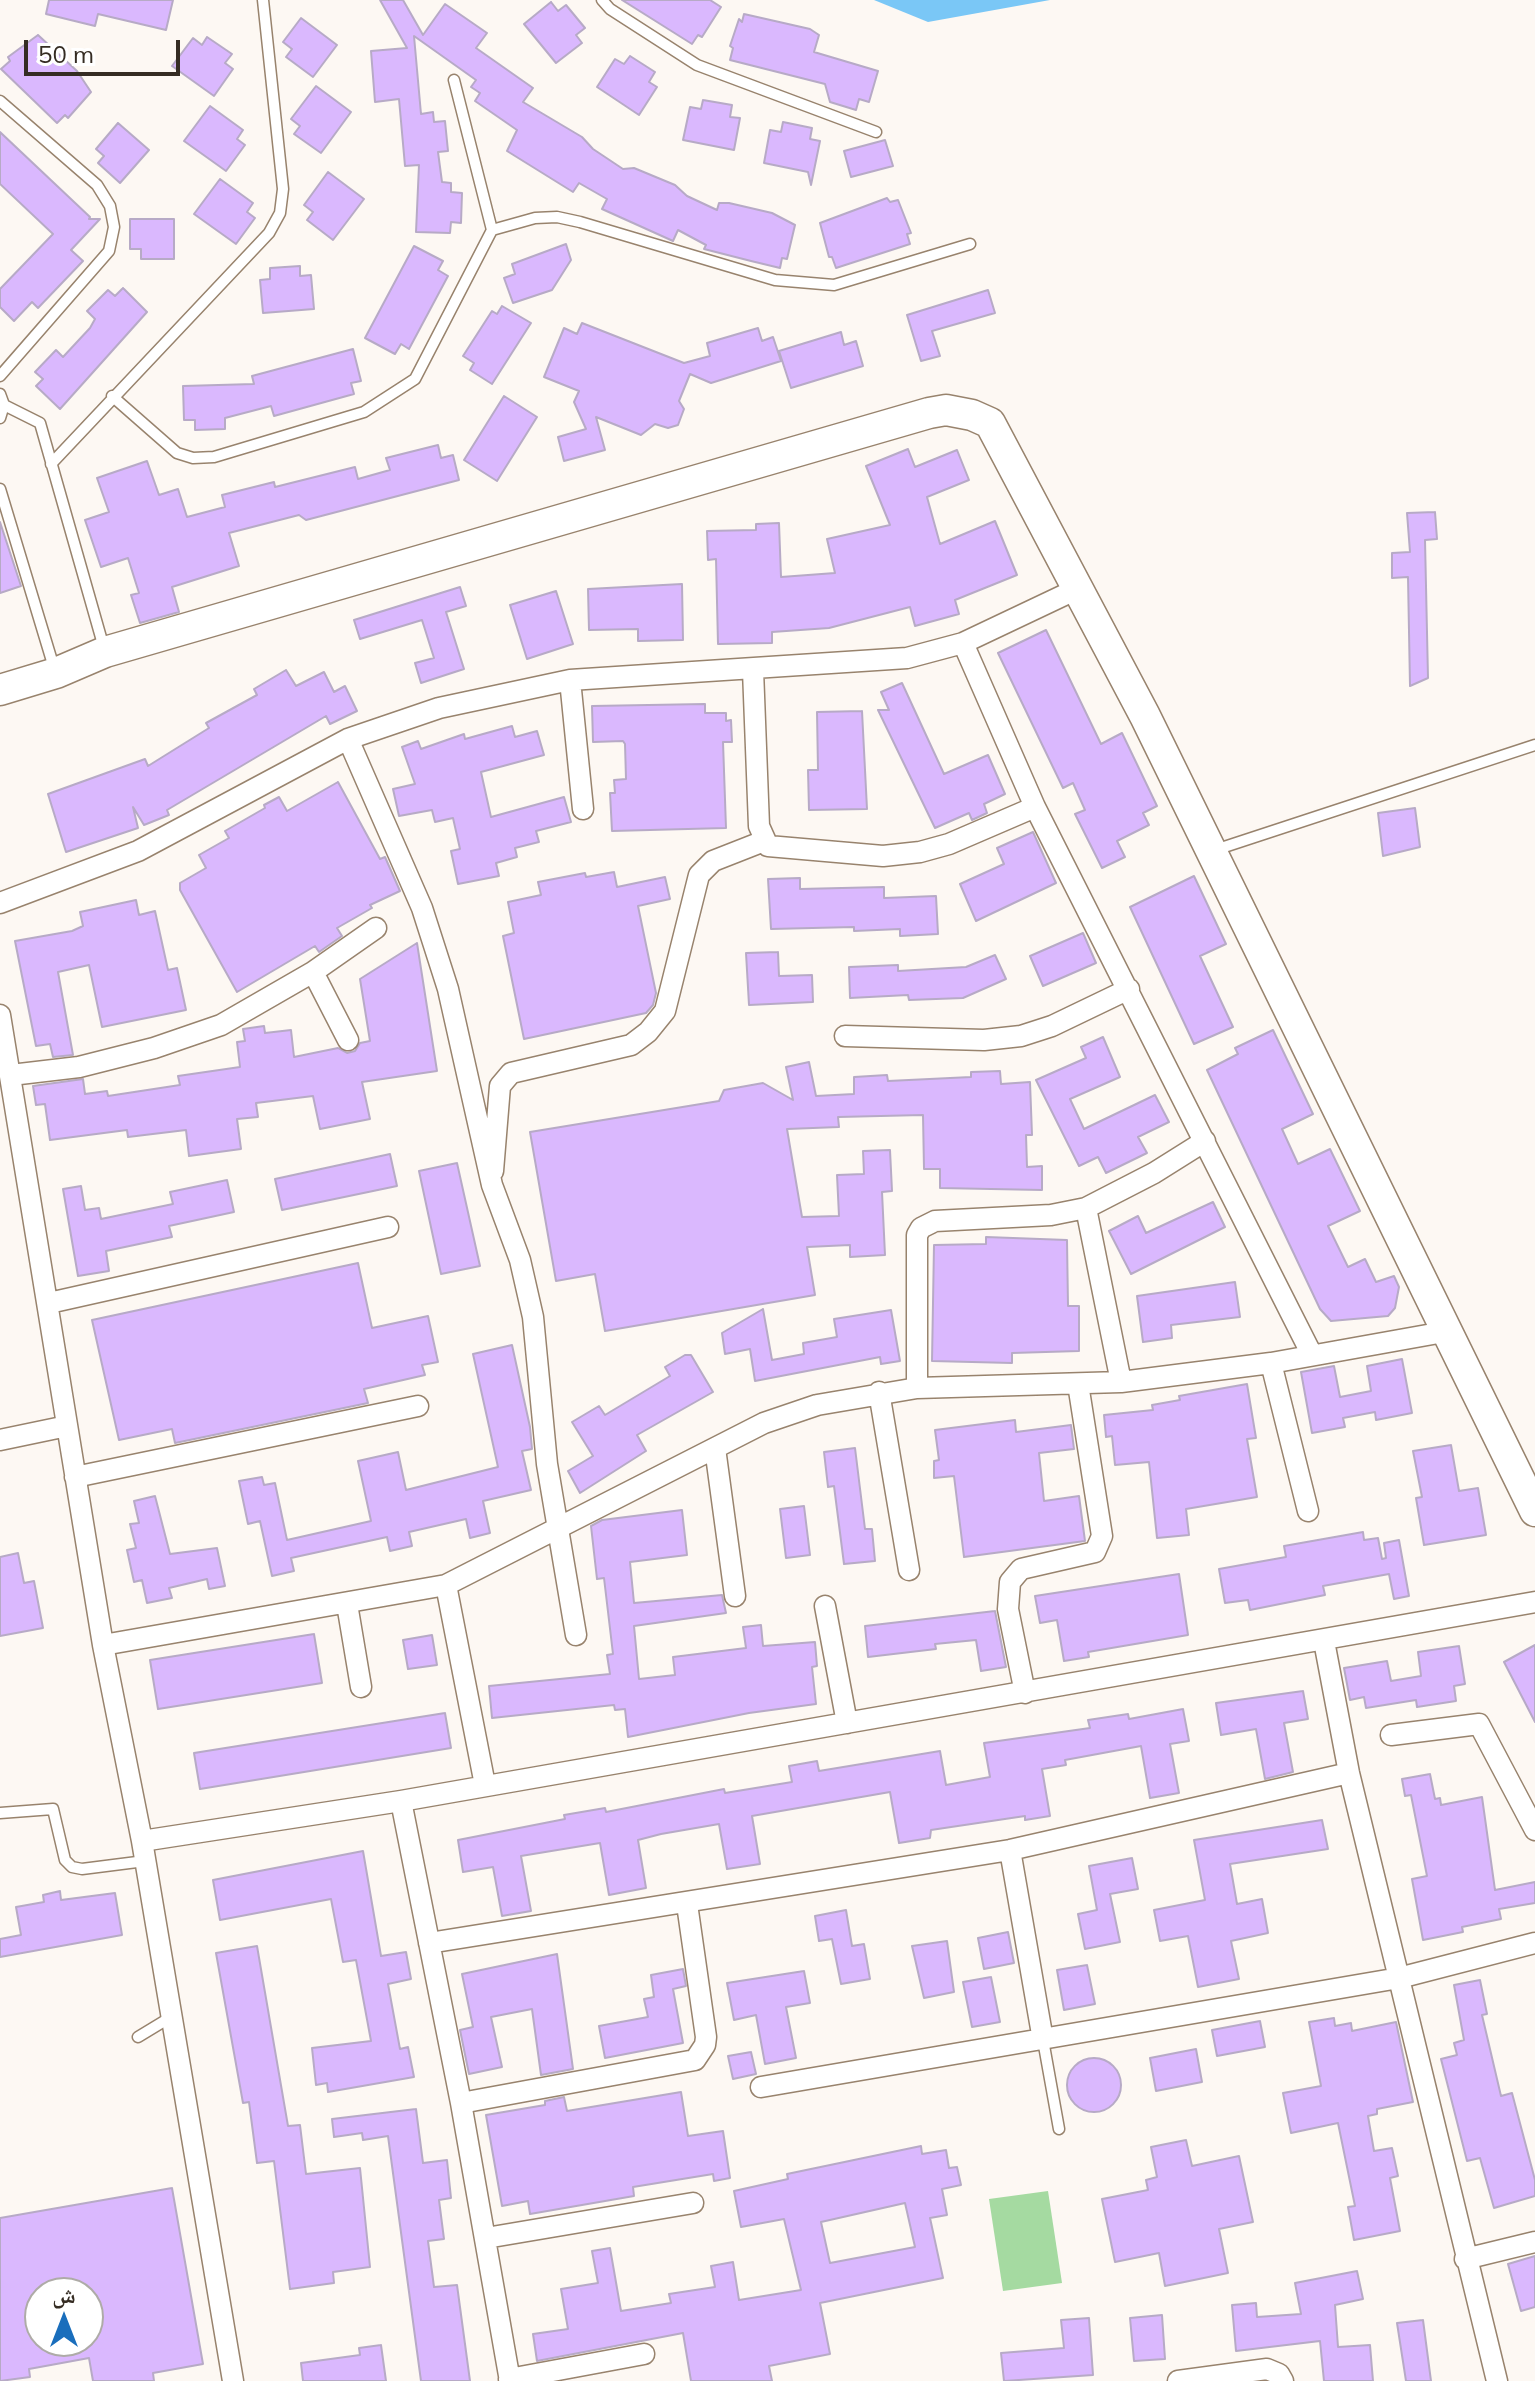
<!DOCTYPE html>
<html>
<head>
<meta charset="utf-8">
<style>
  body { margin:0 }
  #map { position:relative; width:1535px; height:2381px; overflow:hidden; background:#fdf8f3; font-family:Mulish,"Noto Naskh Arabic",sans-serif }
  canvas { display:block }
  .north { position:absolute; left:24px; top:2277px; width:80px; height:80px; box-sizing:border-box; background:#fff; border:2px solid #aeaba7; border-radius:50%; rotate:0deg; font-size:22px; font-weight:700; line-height:32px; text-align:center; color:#352c23 }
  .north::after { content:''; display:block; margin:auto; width:28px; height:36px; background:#1a6ebc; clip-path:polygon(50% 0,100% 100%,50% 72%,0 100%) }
  .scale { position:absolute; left:24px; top:40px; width:156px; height:36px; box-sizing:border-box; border:4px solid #352c23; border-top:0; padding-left:10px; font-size:24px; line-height:28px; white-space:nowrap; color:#352c23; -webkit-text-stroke:6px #fff; paint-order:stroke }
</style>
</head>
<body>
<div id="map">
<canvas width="1535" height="2381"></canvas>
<div class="north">ش</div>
<div class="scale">50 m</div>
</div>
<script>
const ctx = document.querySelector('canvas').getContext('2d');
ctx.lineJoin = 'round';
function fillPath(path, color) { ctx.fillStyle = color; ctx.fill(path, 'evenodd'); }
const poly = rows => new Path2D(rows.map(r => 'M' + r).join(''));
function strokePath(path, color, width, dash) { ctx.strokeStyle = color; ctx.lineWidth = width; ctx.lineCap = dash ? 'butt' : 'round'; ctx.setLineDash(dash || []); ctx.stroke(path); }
fillPath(poly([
  [1048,2191,1062,2283,1003,2291,989,2199]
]), '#a5daa1');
fillPath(poly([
  [874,0,1050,0,928,22]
]), '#7ac7f6');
const building = poly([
  [49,0,173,0,166,30,98,14,95,26,46,14,49,0],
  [380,0,403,0,423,35,445,4,487,33,476,48,533,88,523,102,582,137,593,149,623,169,634,168,675,185,687,196,717,210,719,203,729,203,772,213,795,225,787,259,782,258,780,268,751,261,704,249,706,245,678,230,673,241,602,209,607,199,579,183,573,192,507,151,517,130,475,101,480,93,471,87,476,80,414,36,421,114,433,112,434,122,445,121,448,151,438,152,442,182,451,183,451,192,462,193,461,223,451,222,450,233,416,232,419,165,405,166,399,99,375,102,371,51,407,48,380,0],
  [622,0,710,0,721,7,702,37,698,35,692,44,622,0],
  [551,2,558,11,566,5,585,28,576,35,582,43,556,63,524,24,551,2],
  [744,14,810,29,819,35,814,52,878,71,869,102,859,99,856,110,830,102,825,84,730,60,733,48,730,46,739,19,742,22,744,14],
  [301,18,337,45,313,77,286,57,292,49,283,42,301,18],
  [38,35,77,71,91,92,68,118,65,115,57,123,1,69,10,61,8,57,38,35],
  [207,37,232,54,225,63,233,69,214,96,172,66,193,38,202,45,207,37],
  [630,56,655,72,649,82,657,87,639,115,597,87,615,59,624,64,630,56],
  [316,86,351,112,321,153,294,134,300,126,291,119,316,86],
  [703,100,732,105,730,117,740,118,734,150,683,140,690,107,701,109,703,100],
  [210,106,243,130,237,139,245,145,226,171,184,141,210,106],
  [783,122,812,128,810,139,820,141,811,185,808,172,764,163,770,130,781,132,783,122],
  [118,123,149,150,120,183,98,163,104,156,96,149,118,123],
  [0,132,90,217,89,219,100,219,71,250,83,261,38,308,32,302,14,321,0,307,0,289,53,234,0,184,0,132],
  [885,140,893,166,851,177,844,151,885,140],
  [328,172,364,199,333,240,307,220,313,212,304,205,328,172],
  [220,179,253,203,247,212,255,218,236,244,194,214,220,179],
  [887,198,890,202,898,200,911,233,907,234,910,244,836,268,832,257,829,257,820,223,887,198],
  [130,219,174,219,174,259,141,259,141,249,130,249,130,219],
  [566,244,571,260,552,290,513,303,504,278,515,274,512,264,566,244],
  [414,246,443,261,438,270,448,276,409,349,401,344,395,354,365,338,414,246],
  [300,266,300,276,311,275,314,309,263,313,260,280,270,279,270,268,300,266],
  [123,288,147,312,60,409,36,386,43,379,35,372,56,350,63,357,90,328,95,319,87,311,108,290,115,296,123,288],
  [988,290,995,313,932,331,940,356,921,361,907,315,988,290],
  [502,306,531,323,492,384,470,370,474,363,463,356,492,311,497,314,502,306],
  [582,323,684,363,710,356,707,343,758,328,762,341,773,337,781,361,711,383,690,374,679,401,684,409,678,425,668,428,655,424,641,435,596,417,605,450,564,461,558,437,586,429,574,402,579,391,544,377,564,328,577,334,582,323],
  [841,332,844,345,856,341,863,366,791,388,779,351,841,332],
  [353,349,361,381,351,383,354,394,274,416,271,406,225,418,225,429,195,430,195,420,184,420,183,386,254,384,252,376,353,349],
  [504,396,537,417,497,481,464,460,504,396],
  [438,445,441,458,453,455,459,480,306,520,299,515,229,533,239,566,172,587,179,612,140,623,131,595,139,593,128,558,101,567,85,520,109,512,97,478,147,461,159,495,178,489,187,517,225,507,222,495,274,482,275,487,355,467,358,479,390,470,386,458,438,445],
  [908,449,915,467,957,450,969,480,927,497,940,544,995,521,1017,575,955,600,959,614,915,626,910,607,829,628,772,632,772,643,718,644,716,559,708,560,707,531,756,530,756,524,779,523,781,577,835,573,827,539,890,525,866,466,908,449],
  [1435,512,1437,539,1425,540,1428,678,1410,686,1408,577,1392,578,1392,553,1410,552,1407,513,1435,512],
  [0,522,21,586,0,593,0,522],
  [682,584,683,640,638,641,638,629,589,630,588,589,682,584],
  [460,587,466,606,446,612,464,669,421,683,415,663,434,658,422,620,360,639,354,620,460,587],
  [556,591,573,644,527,659,510,605,556,591],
  [1046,630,1101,744,1122,733,1157,806,1143,813,1149,825,1117,841,1125,857,1102,868,1075,814,1085,810,1073,783,1063,788,998,653,1046,630],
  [286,670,296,686,324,672,334,692,345,686,357,711,330,724,326,716,167,810,169,815,144,825,133,807,138,828,66,852,48,794,145,759,148,766,209,728,206,723,257,695,254,689,286,670],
  [902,683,944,774,988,755,1005,794,984,804,987,813,972,820,969,813,935,828,878,710,889,710,881,692,902,683],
  [705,704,705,713,726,713,726,721,731,720,732,742,723,742,726,828,612,831,610,793,615,793,614,780,626,779,625,744,623,741,593,742,592,706,705,704],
  [862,711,867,809,809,810,808,770,818,770,817,712,862,711],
  [512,726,515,737,537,731,544,755,481,772,491,817,564,797,571,822,536,831,539,842,515,848,517,857,496,863,499,876,458,884,451,851,460,849,453,818,435,822,432,810,399,816,393,789,415,784,402,747,418,741,421,749,464,734,465,739,512,726],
  [338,782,380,859,385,857,400,891,370,905,372,908,337,928,342,936,319,952,315,946,237,992,180,890,180,883,206,868,199,855,229,838,225,831,265,808,264,805,279,797,287,811,338,782],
  [1415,808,1420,847,1383,856,1378,813,1415,808],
  [1033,832,1056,883,976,921,960,884,1004,864,997,848,1033,832],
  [614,872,617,887,665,877,670,899,638,906,656,993,653,1005,646,1013,524,1039,503,936,514,933,508,902,541,895,538,882,585,873,586,877,614,872],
  [1194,876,1226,944,1200,956,1233,1027,1194,1044,1130,907,1194,876],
  [800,878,800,889,884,887,884,898,936,896,938,934,900,936,900,929,854,931,854,927,771,929,768,879,800,878],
  [136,900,139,915,155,911,168,970,177,968,186,1010,102,1027,89,965,58,972,73,1055,53,1057,50,1044,36,1046,15,941,72,931,83,926,80,912,136,900],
  [1083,933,1096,963,1043,986,1030,956,1083,933],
  [417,943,437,1071,362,1082,370,1119,320,1129,313,1096,256,1103,258,1117,237,1119,241,1149,189,1156,186,1130,128,1137,127,1130,50,1140,45,1104,36,1105,33,1086,83,1079,85,1094,107,1091,108,1096,180,1085,178,1076,240,1067,237,1042,245,1041,243,1029,264,1026,265,1033,291,1030,294,1057,338,1048,347,1053,355,1051,360,1043,370,1041,360,979,417,943],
  [778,952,779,976,812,975,813,1002,749,1005,746,953,778,952],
  [995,955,1006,979,963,998,909,1000,908,995,850,998,849,967,898,965,898,971,966,967,995,955],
  [1273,1030,1313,1114,1282,1129,1298,1164,1330,1149,1360,1211,1328,1226,1348,1267,1365,1259,1376,1282,1394,1276,1399,1287,1395,1308,1388,1316,1331,1321,1320,1309,1207,1070,1238,1054,1235,1048,1273,1030],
  [1103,1037,1120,1077,1070,1099,1084,1129,1155,1095,1169,1122,1138,1137,1147,1153,1106,1173,1098,1157,1079,1166,1036,1080,1086,1058,1081,1047,1103,1037],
  [809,1062,816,1096,854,1094,854,1077,887,1075,888,1081,971,1077,971,1072,1000,1071,1001,1084,1030,1082,1032,1135,1026,1135,1027,1167,1042,1166,1042,1190,940,1188,940,1169,924,1169,923,1115,838,1117,839,1127,787,1129,802,1217,839,1216,837,1175,864,1174,863,1151,890,1150,892,1191,882,1192,885,1255,850,1257,850,1245,807,1247,815,1295,605,1331,595,1274,556,1281,530,1132,719,1101,724,1090,763,1083,793,1100,786,1067,809,1062],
  [390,1154,397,1186,282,1210,275,1179,390,1154],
  [457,1163,480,1266,441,1274,419,1171,457,1163],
  [227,1180,234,1212,169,1226,172,1237,106,1251,109,1271,78,1276,63,1189,81,1186,85,1210,99,1208,101,1219,173,1204,170,1192,227,1180],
  [1213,1202,1225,1227,1131,1274,1109,1231,1138,1216,1146,1233,1213,1202],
  [986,1237,1067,1240,1068,1306,1079,1306,1079,1351,1012,1353,1012,1363,932,1361,934,1245,986,1244,986,1237],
  [358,1263,372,1328,428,1316,438,1362,422,1365,425,1375,364,1389,368,1403,175,1443,172,1429,119,1440,92,1320,358,1263],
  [1235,1282,1240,1317,1171,1325,1172,1338,1143,1342,1137,1296,1235,1282],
  [763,1309,772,1360,804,1354,803,1343,837,1337,834,1319,891,1310,900,1361,881,1364,880,1357,755,1381,750,1349,725,1354,722,1333,763,1309],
  [512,1345,530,1427,532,1449,522,1451,531,1490,483,1501,490,1533,470,1538,466,1519,409,1532,412,1546,390,1551,387,1537,291,1558,294,1571,272,1576,260,1521,248,1524,239,1481,262,1477,264,1485,275,1483,287,1540,371,1521,358,1461,398,1452,406,1490,498,1467,473,1354,512,1345],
  [685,1355,691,1355,713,1392,637,1435,646,1451,580,1493,568,1471,593,1456,572,1422,599,1406,605,1415,670,1376,665,1367,685,1355],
  [1402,1359,1412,1413,1376,1420,1375,1412,1343,1418,1345,1427,1312,1433,1301,1372,1334,1366,1340,1397,1371,1391,1367,1366,1402,1359],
  [1247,1384,1256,1438,1247,1439,1257,1497,1186,1509,1189,1535,1157,1538,1149,1462,1115,1465,1112,1436,1106,1437,1104,1415,1153,1410,1152,1405,1180,1400,1179,1396,1247,1384],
  [1015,1420,1016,1432,1071,1425,1074,1449,1039,1453,1044,1501,1079,1496,1085,1541,964,1557,954,1476,934,1478,934,1461,939,1460,935,1430,1015,1420],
  [1451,1445,1459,1491,1478,1488,1486,1535,1424,1545,1416,1498,1422,1497,1413,1451,1451,1445],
  [855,1448,865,1529,872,1529,875,1561,844,1564,834,1486,828,1487,824,1452,855,1448],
  [155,1496,170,1554,217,1548,225,1586,209,1589,207,1579,169,1588,172,1598,147,1603,142,1580,134,1582,127,1550,136,1548,130,1524,139,1523,134,1501,155,1496],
  [804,1506,810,1555,786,1558,780,1509,804,1506],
  [682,1510,687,1555,630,1562,634,1603,722,1595,726,1613,634,1626,639,1679,675,1675,673,1657,746,1648,743,1627,761,1625,763,1646,815,1642,817,1666,812,1667,816,1704,749,1713,628,1737,625,1709,615,1710,614,1705,492,1718,489,1686,610,1674,607,1655,613,1654,604,1578,597,1579,591,1526,602,1520,682,1510],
  [1363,1532,1364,1540,1378,1538,1382,1559,1386,1558,1384,1543,1399,1540,1409,1596,1394,1599,1389,1574,1323,1586,1325,1595,1250,1610,1248,1600,1225,1603,1219,1569,1286,1557,1284,1546,1363,1532],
  [18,1553,24,1583,34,1581,43,1628,0,1636,0,1557,18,1553],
  [1179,1574,1188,1635,1088,1652,1089,1657,1064,1661,1057,1620,1040,1623,1035,1596,1179,1574],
  [995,1611,1006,1667,981,1671,976,1640,935,1644,936,1649,868,1657,865,1626,995,1611],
  [314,1634,322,1683,158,1709,150,1660,314,1634],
  [432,1635,437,1665,408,1669,403,1640,432,1635],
  [1535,1645,1535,1722,1504,1662,1535,1645],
  [1459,1646,1465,1684,1454,1686,1456,1701,1417,1707,1416,1700,1366,1708,1364,1697,1350,1700,1344,1668,1387,1661,1391,1681,1421,1676,1418,1652,1459,1646],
  [1303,1691,1308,1719,1284,1723,1293,1772,1265,1779,1256,1729,1221,1735,1216,1703,1303,1691],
  [1183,1709,1189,1741,1170,1744,1179,1793,1150,1798,1141,1746,1065,1760,1066,1765,1042,1769,1050,1816,1025,1820,1025,1816,931,1830,930,1838,899,1843,890,1792,752,1816,760,1864,727,1869,719,1824,661,1834,638,1840,646,1888,609,1895,600,1843,521,1856,531,1911,502,1916,493,1867,463,1872,458,1840,565,1819,564,1815,605,1808,606,1812,724,1789,725,1793,792,1782,789,1766,817,1761,819,1771,940,1751,946,1785,990,1777,984,1743,1090,1728,1088,1720,1128,1714,1129,1719,1183,1709],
  [445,1713,451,1748,200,1789,194,1753,445,1713],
  [1430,1774,1435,1799,1440,1798,1441,1805,1482,1797,1495,1890,1535,1882,1535,1903,1499,1909,1501,1919,1462,1927,1463,1932,1423,1940,1412,1879,1427,1876,1411,1795,1405,1796,1402,1779,1430,1774],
  [1322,1820,1328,1849,1230,1864,1237,1904,1262,1899,1268,1933,1231,1941,1239,1979,1198,1987,1188,1936,1160,1941,1154,1910,1205,1900,1194,1840,1322,1820],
  [363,1851,381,1956,406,1952,411,1979,388,1984,400,2049,408,2047,414,2077,328,2092,327,2083,316,2085,312,2048,371,2041,356,1960,343,1962,331,1899,220,1920,213,1880,363,1851],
  [1132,1858,1138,1889,1110,1894,1120,1942,1085,1949,1078,1914,1097,1910,1089,1866,1132,1858],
  [60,1891,61,1900,115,1893,122,1935,0,1957,0,1939,21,1935,16,1907,44,1902,43,1895,60,1891],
  [846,1910,852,1946,864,1944,870,1979,841,1984,832,1939,819,1941,815,1916,846,1910],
  [1008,1932,1014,1963,984,1969,978,1938,1008,1932],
  [947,1941,954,1992,924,1998,912,1946,947,1941],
  [257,1946,288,2126,300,2125,306,2174,360,2168,370,2267,333,2272,334,2283,290,2289,274,2161,257,2163,249,2102,243,2103,216,1953,257,1946],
  [557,1954,573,2069,541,2075,532,2009,491,2017,502,2067,469,2074,460,2030,473,2027,462,1974,557,1954],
  [1087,1965,1095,2004,1064,2010,1057,1970,1087,1965],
  [683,1969,686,1986,673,1989,683,2043,605,2058,599,2026,648,2017,644,1999,654,1997,651,1975,683,1969],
  [804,1971,810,2003,786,2007,796,2058,765,2064,756,2015,734,2020,727,1983,804,1971],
  [991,1977,1000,2022,972,2027,963,1982,991,1977],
  [1480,1980,1487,2014,1482,2015,1501,2096,1512,2093,1535,2180,1535,2196,1494,2208,1480,2158,1467,2161,1441,2059,1457,2055,1454,2043,1464,2040,1454,1985,1480,1980],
  [1334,2018,1335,2026,1351,2023,1352,2031,1396,2022,1413,2102,1377,2109,1377,2114,1368,2116,1374,2151,1392,2148,1398,2176,1390,2178,1400,2231,1354,2240,1348,2207,1355,2206,1338,2123,1291,2133,1283,2093,1321,2086,1309,2022,1334,2018],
  [1260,2021,1265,2047,1217,2056,1212,2030,1260,2021],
  [1196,2049,1202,2082,1156,2091,1150,2058,1196,2049],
  [751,2052,756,2074,733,2079,728,2056,751,2052],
  '1067 2085a27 27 0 1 1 54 0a27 27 0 1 1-54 0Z',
  [681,2092,688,2136,723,2131,730,2178,714,2181,713,2174,633,2187,634,2196,530,2214,528,2201,502,2206,486,2115,545,2105,545,2101,564,2097,567,2111,681,2092],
  [416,2109,423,2163,447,2160,451,2198,439,2200,444,2239,428,2241,434,2287,457,2285,470,2381,421,2381,388,2136,363,2140,362,2133,334,2137,332,2119,416,2109],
  [1186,2140,1192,2166,1239,2156,1253,2222,1219,2229,1228,2273,1165,2286,1159,2253,1115,2262,1102,2199,1148,2190,1146,2180,1157,2177,1151,2147,1186,2140],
  [921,2146,922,2154,946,2150,949,2168,957,2167,961,2185,942,2189,947,2215,930,2218,943,2278,820,2303,830,2354,769,2366,772,2381,691,2381,683,2333,537,2361,533,2334,568,2329,561,2289,598,2283,592,2251,610,2248,621,2311,671,2303,669,2294,715,2287,711,2266,733,2262,739,2300,801,2290,784,2219,741,2227,734,2191,788,2179,787,2174,921,2146],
  [905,2203,915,2247,830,2263,821,2222,905,2203],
  [172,2188,203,2364,153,2373,154,2381,93,2381,89,2358,29,2369,30,2377,0,2381,0,2218,172,2188],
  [40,2293,88,2293,88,2341,40,2341,40,2293],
  [1535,2256,1535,2307,1521,2311,1508,2264,1535,2256],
  [1357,2271,1363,2299,1335,2305,1338,2347,1370,2345,1373,2381,1324,2381,1320,2341,1236,2351,1232,2305,1256,2303,1257,2317,1301,2314,1295,2283,1357,2271],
  [1162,2315,1165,2359,1134,2361,1130,2318,1162,2315],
  [1089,2318,1093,2375,1004,2381,1001,2353,1064,2348,1061,2320,1089,2318],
  [1423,2320,1431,2381,1406,2381,1397,2323,1423,2320],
  [381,2345,386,2381,303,2381,301,2363,360,2355,359,2348,381,2345]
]);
fillPath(building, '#dab8fe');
strokePath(building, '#b7aac6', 2);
const lane = poly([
  [602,0,610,9,697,65,876,132],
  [454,80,492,230],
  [0,101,97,185,110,206,114,227,109,251,0,376],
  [0,394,4,405,0,418],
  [112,396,177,453,193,458,214,457,364,412,415,379,492,230,535,218,557,217,580,222,775,280,834,285,970,244],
  [4,405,40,423,104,648],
  [51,464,269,233,280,213,283,189,263,0],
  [0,489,55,671],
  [1215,850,1535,745],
  [0,1813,53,1809,65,1860,72,1867,82,1869,145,1861],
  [138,2037,171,2017],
  [1043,2040,1059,2129]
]);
const street = poly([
  [963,643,1035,807,1311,1353],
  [753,670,759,826,768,846,883,856,920,852,949,844,1035,807],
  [570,680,583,809],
  [348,739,422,908,448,989,492,1185,520,1260,533,1317,547,1464,576,1635],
  [0,903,138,851,348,739,439,708,570,680,907,658,963,643,1079,588],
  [313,972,348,1040],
  [0,1015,103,1645,142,1841,233,2381],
  [845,1036,984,1040,1021,1036,1052,1026,1129,989],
  [11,1075,79,1067,154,1048,221,1025,313,972,376,928],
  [493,1171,500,1086,511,1073,631,1045,648,1032,665,1011,699,875,713,861,764,841],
  [1086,1208,1121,1382],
  [49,1303,388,1227],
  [1271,1363,1308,1511],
  [917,1388,917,1235,921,1228,935,1221,1051,1215,1086,1208,1154,1173,1205,1141],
  [879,1392,909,1570],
  [0,1440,67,1426],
  [715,1448,735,1596],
  [75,1477,418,1406],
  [446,1585,485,1785],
  [347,1604,361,1687],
  [825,1606,847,1723],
  [1324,1641,1349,1773,1497,2381],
  [103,1645,446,1585,764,1423,817,1405,917,1388,1121,1382,1271,1363,1444,1332],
  [1025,1693,1008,1609,1010,1582,1021,1569,1095,1552,1102,1536,1078,1384],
  [1391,1735,1479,1724,1535,1830],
  [401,1801,461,2103,510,2381],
  [142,1841,401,1801,1535,1602],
  [1010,1850,1043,2040],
  [429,1943,1010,1850,1349,1773],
  [761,2087,1399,1978,1535,1943],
  [461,2103,695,2060,705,2045,706,2037,687,1904],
  [486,2238,693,2203],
  [1465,2259,1535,2242],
  [509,2379,644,2354],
  [1178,2381,1267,2369,1279,2374,1283,2381]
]);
const secondary = poly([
  [0,690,56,673,105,652,929,413,946,410,972,415,990,423,1145,716,1535,1511]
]);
strokePath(lane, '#98836d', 13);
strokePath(street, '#98836d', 23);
strokePath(secondary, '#98836d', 33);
strokePath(lane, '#fff', 10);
strokePath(street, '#fff', 20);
strokePath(secondary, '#fff', 30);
</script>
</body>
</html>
